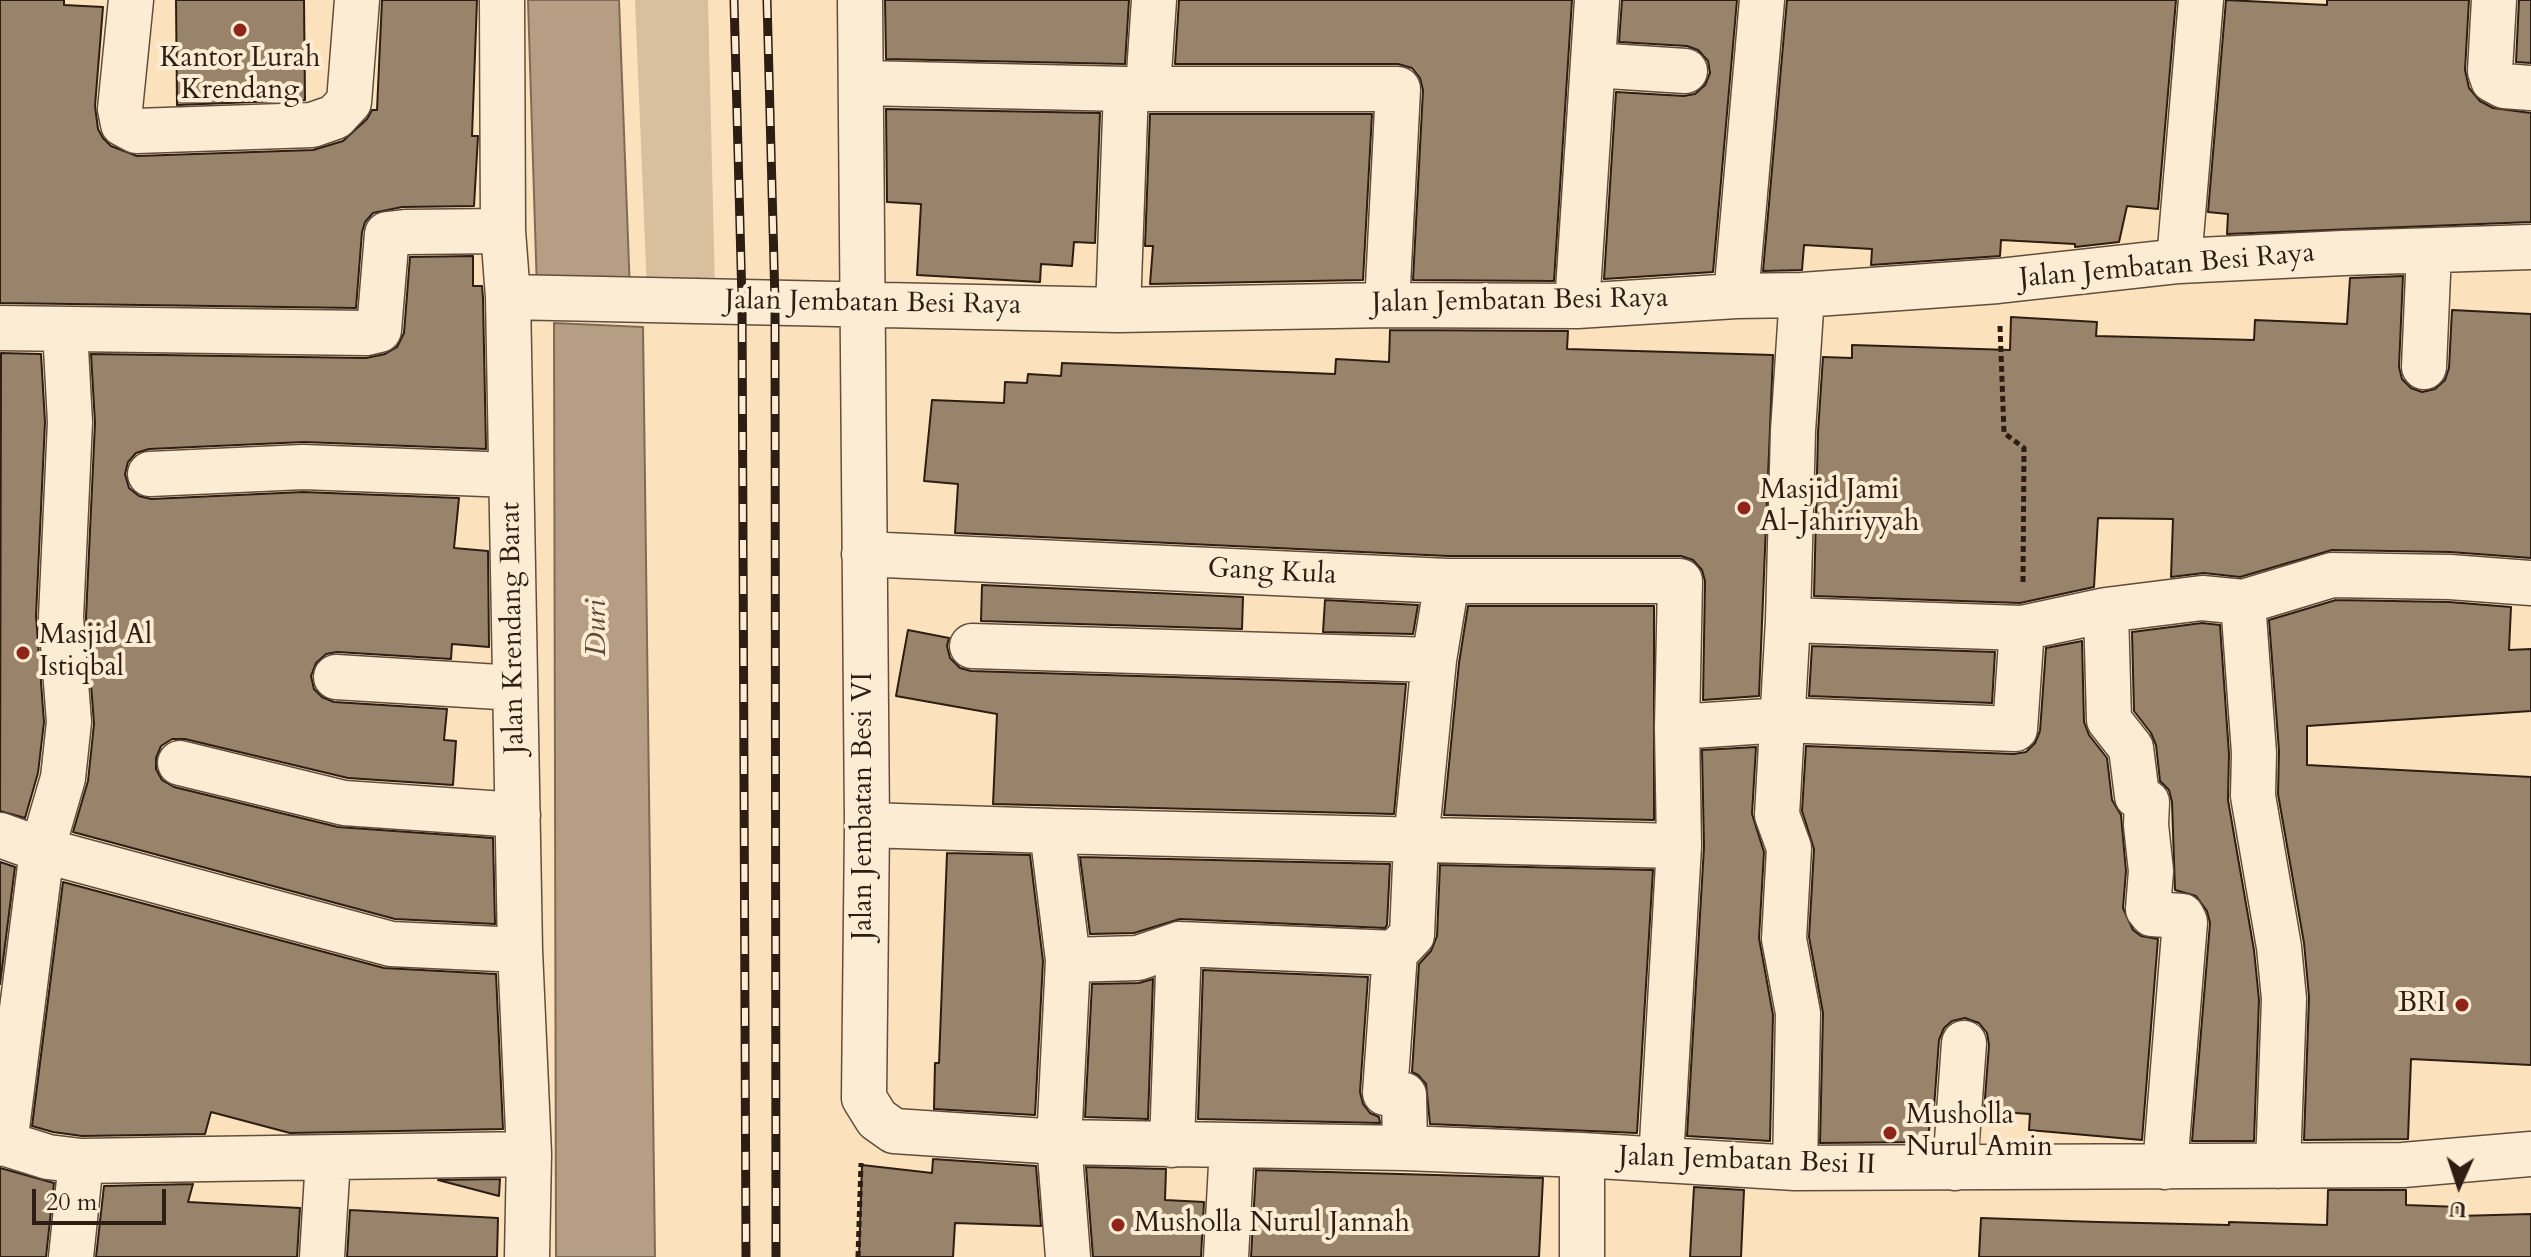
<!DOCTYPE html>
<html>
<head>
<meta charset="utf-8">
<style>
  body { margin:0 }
  #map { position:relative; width:2531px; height:1257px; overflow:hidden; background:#fbe1bc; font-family:Cardo,serif }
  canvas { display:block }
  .north { position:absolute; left:2419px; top:1145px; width:80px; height:80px; -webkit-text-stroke:6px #fcecd3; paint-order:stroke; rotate:183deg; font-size:22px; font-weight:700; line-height:32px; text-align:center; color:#2e1d13 }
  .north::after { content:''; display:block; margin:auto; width:28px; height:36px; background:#2e1d13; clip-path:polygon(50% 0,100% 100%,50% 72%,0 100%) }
  .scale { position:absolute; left:32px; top:1189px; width:134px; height:36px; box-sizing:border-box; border:4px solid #2e1d13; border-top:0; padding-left:10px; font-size:24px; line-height:28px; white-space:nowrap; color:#2e1d13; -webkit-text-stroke:6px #fcecd3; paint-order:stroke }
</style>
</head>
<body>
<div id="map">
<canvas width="2531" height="1257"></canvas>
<div class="north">U</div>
<div class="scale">20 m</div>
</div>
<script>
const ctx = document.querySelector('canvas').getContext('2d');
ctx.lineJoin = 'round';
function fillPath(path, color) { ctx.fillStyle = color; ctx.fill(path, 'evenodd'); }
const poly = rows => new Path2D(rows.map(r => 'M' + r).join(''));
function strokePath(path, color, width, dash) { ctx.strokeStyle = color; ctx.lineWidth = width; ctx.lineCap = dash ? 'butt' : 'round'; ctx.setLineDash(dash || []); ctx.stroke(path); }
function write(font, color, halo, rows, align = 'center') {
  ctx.font = font + ' Cardo,serif'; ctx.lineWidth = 8; ctx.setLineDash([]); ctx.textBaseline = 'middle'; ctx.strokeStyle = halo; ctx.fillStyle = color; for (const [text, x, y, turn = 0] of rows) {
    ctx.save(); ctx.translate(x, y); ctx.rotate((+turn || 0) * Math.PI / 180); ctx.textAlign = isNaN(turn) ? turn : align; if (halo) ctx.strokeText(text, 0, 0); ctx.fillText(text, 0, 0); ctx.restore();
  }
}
fillPath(poly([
  [635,0,708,0,715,291,647,291]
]), '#d8c09f');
const water = poly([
  [528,0,619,0,630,292,537,291,528,0],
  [554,323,643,327,655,1257,556,1257,554,323]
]);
fillPath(water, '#b59e83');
strokePath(water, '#7f6a56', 2);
const building = poly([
  [0,0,64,0,64,5,103,7,95,106,98,129,103,138,111,146,137,156,313,150,343,141,367,119,372,110,377,110,382,0,477,0,472,136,478,136,474,206,402,207,373,213,365,222,362,232,356,308,0,303,0,0],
  [176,0,304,0,305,100,177,105,176,0],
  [885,0,1129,0,1125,64,886,59,885,0],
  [1179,0,1572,0,1554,281,1413,280,1423,90,1420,78,1412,68,1398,64,1175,64,1179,0],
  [1622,0,1737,0,1713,272,1604,279,1616,92,1684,96,1695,94,1705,85,1710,73,1708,61,1698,50,1687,46,1619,42,1622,0],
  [1787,0,2176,0,2158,209,2127,206,2119,242,2075,247,2075,244,2001,240,2000,256,1871,265,1872,249,1804,245,1802,270,1763,271,1787,0],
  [2226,0,2327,5,2327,0,2469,0,2465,70,2469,88,2480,101,2493,108,2531,113,2531,222,2227,234,2228,214,2208,212,2226,0],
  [2519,0,2531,0,2531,63,2516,62,2519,0],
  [886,109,1100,113,1095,243,1074,242,1072,266,1041,264,1040,282,917,275,921,204,887,202,886,109],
  [1150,114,1372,114,1363,280,1150,284,1153,246,1145,246,1150,114],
  [473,256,473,286,482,286,483,298,486,449,304,442,149,449,136,453,128,462,125,474,129,488,139,496,151,499,303,492,459,498,454,548,488,551,489,647,452,644,451,659,337,652,326,654,316,663,311,676,314,689,322,697,334,702,447,709,444,740,456,741,453,785,348,778,185,739,172,739,161,746,156,758,156,769,162,780,174,787,338,827,493,838,495,924,395,919,73,832,88,781,94,724,86,617,95,423,91,354,366,358,385,354,397,347,404,333,410,257,473,256],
  [2403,276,2399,367,2402,379,2411,388,2422,392,2435,389,2445,380,2449,368,2452,310,2531,314,2531,558,2450,552,2332,550,2240,577,2204,573,2171,577,2173,519,2098,518,2094,587,2020,603,1814,596,1818,432,1823,357,1852,358,1852,345,2010,350,2011,317,2097,322,2096,336,2254,340,2255,320,2347,324,2350,278,2403,276],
  [1390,330,1568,331,1567,349,1773,355,1759,696,1703,700,1705,581,1702,570,1693,560,1681,556,1448,556,955,533,958,484,924,481,932,400,1004,403,1005,382,1027,383,1028,374,1061,376,1062,363,1335,374,1336,359,1389,362,1390,330],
  [1,353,41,354,45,422,36,616,44,722,38,773,25,818,0,811,1,353],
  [982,585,1243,597,1242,629,981,621,982,585],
  [1325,600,1418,605,1413,634,1323,632,1325,600],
  [2336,600,2449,602,2511,607,2509,650,2531,649,2531,711,2307,726,2307,765,2531,777,2531,1065,2411,1059,2408,1139,2304,1140,2309,997,2304,943,2278,794,2279,751,2269,620,2336,600],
  [1468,606,1654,606,1654,820,1444,815,1459,663,1468,606],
  [2202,623,2220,625,2229,754,2228,800,2254,950,2259,1000,2254,1141,2192,1141,2210,923,2207,911,2196,896,2175,890,2172,802,2169,790,2160,781,2156,745,2151,733,2134,711,2132,632,2202,623],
  [908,630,949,638,947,646,950,658,960,668,971,671,1406,684,1394,814,993,804,997,714,896,696,908,630],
  [2082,641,2084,722,2089,735,2107,758,2112,800,2121,815,2126,871,2123,908,2133,930,2141,936,2158,939,2142,1140,2029,1130,2030,1114,1984,1111,1989,1045,1987,1033,1979,1023,1965,1018,1952,1021,1944,1028,1939,1040,1934,1108,1931,1108,1928,1142,1820,1143,1823,1013,1809,937,1814,849,1802,811,1806,746,2014,754,2026,752,2035,743,2040,731,2046,648,2082,641],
  [1812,646,1995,652,1992,703,1809,696,1812,646],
  [1756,747,1752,814,1764,852,1759,938,1773,1015,1770,1141,1687,1136,1704,847,1702,750,1756,747],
  [947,853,1030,855,1043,961,1035,1115,934,1109,935,1063,939,1063,947,853],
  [1080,857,1390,864,1387,925,1385,928,1180,919,1134,933,1090,934,1080,857],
  [0,862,15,867,0,984,0,862],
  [1440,865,1653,870,1637,1133,1430,1124,1426,1084,1418,1075,1412,1072,1419,964,1431,951,1437,936,1440,865],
  [63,882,384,968,496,974,503,1129,290,1133,211,1112,205,1134,82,1136,53,1132,32,1126,63,882],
  [1203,970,1368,977,1360,1092,1363,1104,1370,1113,1379,1117,1380,1123,1198,1119,1203,970],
  [1153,979,1148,1119,1085,1117,1092,984,1139,983,1153,979],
  [933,1159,1036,1166,1041,1226,955,1223,953,1257,859,1257,862,1165,932,1173,933,1159],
  [1086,1167,1166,1169,1165,1200,1204,1202,1201,1257,1093,1257,1086,1167],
  [0,1168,54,1183,46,1257,0,1257,0,1168],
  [1256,1170,1543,1178,1539,1257,1251,1257,1256,1170],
  [500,1179,499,1196,438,1180,500,1179],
  [193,1184,188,1202,300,1208,297,1257,96,1257,104,1186,193,1184],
  [1694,1187,1744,1190,1741,1257,1690,1257,1694,1187],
  [2328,1190,2406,1190,2406,1205,2459,1207,2458,1216,2531,1214,2531,1257,1979,1257,1981,1218,2098,1222,2229,1225,2229,1222,2327,1225,2328,1190],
  [350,1210,498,1218,497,1257,347,1257,350,1210]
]);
fillPath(building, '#99836b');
strokePath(building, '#2e1d13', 2);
const minor = poly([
  [131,0,120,109,123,124,136,131,312,125,335,117,349,102,357,0],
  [502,0,503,231,508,297,520,950,529,1154,527,1257],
  [860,0,867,825,864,1098,877,1119,894,1131,1059,1142,1405,1148,1582,1155,1795,1168,2403,1165,2531,1154],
  [2494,0,2490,71,2493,80,2504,86,2531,88],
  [1593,65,1685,71],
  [862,83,1126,89,1398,89,1387,305],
  [1148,88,1154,0],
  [2179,261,2201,0],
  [1736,296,1762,0],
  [508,297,1118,310,1387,305,1577,306,1736,296,1802,295,1998,281,2179,261,2343,253,2531,247],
  [1577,306,1597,0],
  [1118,310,1126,89],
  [0,328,366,333,379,330,387,234,405,232,503,231],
  [2424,367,2429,252],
  [150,474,303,467,511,475],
  [864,554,1447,581,1680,581,1677,727,1679,846,1661,1160],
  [2243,602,2254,753,2253,796,2279,947,2284,999,2278,1166],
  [2106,610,2202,598,2243,602,2332,575,2450,577,2531,583],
  [1788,620,2022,628],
  [972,646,1434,660,1416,842,1412,935,1395,953,1385,1093,1404,1095,1405,1148],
  [1434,660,1447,581],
  [336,677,515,688],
  [1677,727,1782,720,2015,729,2022,628,2106,610,2109,720,2131,748,2137,796,2147,802,2146,825,2151,871,2148,909,2152,914,2182,916,2185,922,2165,1167],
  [180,763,344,803,518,815],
  [867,825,1052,831],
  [0,835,42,850,391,944,520,950],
  [1068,960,1138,958,1179,944],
  [0,1142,48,1157,81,1161,529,1154],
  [5,1144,42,850,63,778,69,722,61,617,70,422,65,330],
  [1172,1145,1179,944,1395,953],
  [1795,1168,1798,1013,1784,939,1789,848,1777,815,1788,620,1793,431,1802,295],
  [1955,1168,1964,1043],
  [71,1257,81,1161],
  [322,1257,328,1159],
  [1068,1257,1059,1142,1068,960,1052,831,1679,846],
  [1226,1257,1232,1147],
  [1582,1257,1582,1155]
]);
strokePath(minor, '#614e3d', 47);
strokePath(poly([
  [2000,326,2004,433,2024,448,2023,583],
  [858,1257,861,1163]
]), '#2e1d13', 5, [6, 4]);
strokePath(minor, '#fcecd3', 44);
const rail = poly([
  [734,0,742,301,746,1257],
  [767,0,775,302,776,1257]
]);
strokePath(rail, '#2e1d13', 9);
strokePath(rail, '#fcecd3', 6, [18]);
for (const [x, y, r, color] of [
  [240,30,8,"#8f2418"],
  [1744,508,8,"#8f2418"],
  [23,653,8,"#8f2418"],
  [2462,1005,8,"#8f2418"],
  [1890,1133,8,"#8f2418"],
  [1118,1225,8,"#8f2418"]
]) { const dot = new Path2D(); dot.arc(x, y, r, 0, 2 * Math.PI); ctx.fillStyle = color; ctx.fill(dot); strokePath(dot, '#fcecd3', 3); }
write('28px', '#2e1d13', '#fcecd3', [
  ["Kantor Lurah",240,60,"center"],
  ["Krendang",240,92,"center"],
  ["Masjid Jami",1760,492],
  ["Al-Jahiriyyah",1760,524],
  ["Masjid Al",39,637],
  ["Istiqbal",39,669],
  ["BRI",2446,1005,"right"],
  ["Musholla",1906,1117],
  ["Nurul Amin",1906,1149],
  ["Musholla Nurul Jannah",1134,1225]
], 'left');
write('28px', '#2e1d13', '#fcecd3', [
  ["Jalan Jembatan Besi Raya",2167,267,-5],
  ["Jalan Jembatan Besi Raya",1520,302,-1],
  ["Jalan Jembatan Besi Raya",873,304,1],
  ["Gang Kula",1272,573,3],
  ["Jalan Krendang Barat",514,628,-91],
  ["Jalan Jembatan Besi VI",865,806,-90],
  ["Jalan Jembatan Besi II",1747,1162,2]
]);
write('italic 30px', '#5d4a3a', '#fcecd3', [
  ["Duri",598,628,-90]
]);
</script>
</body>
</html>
